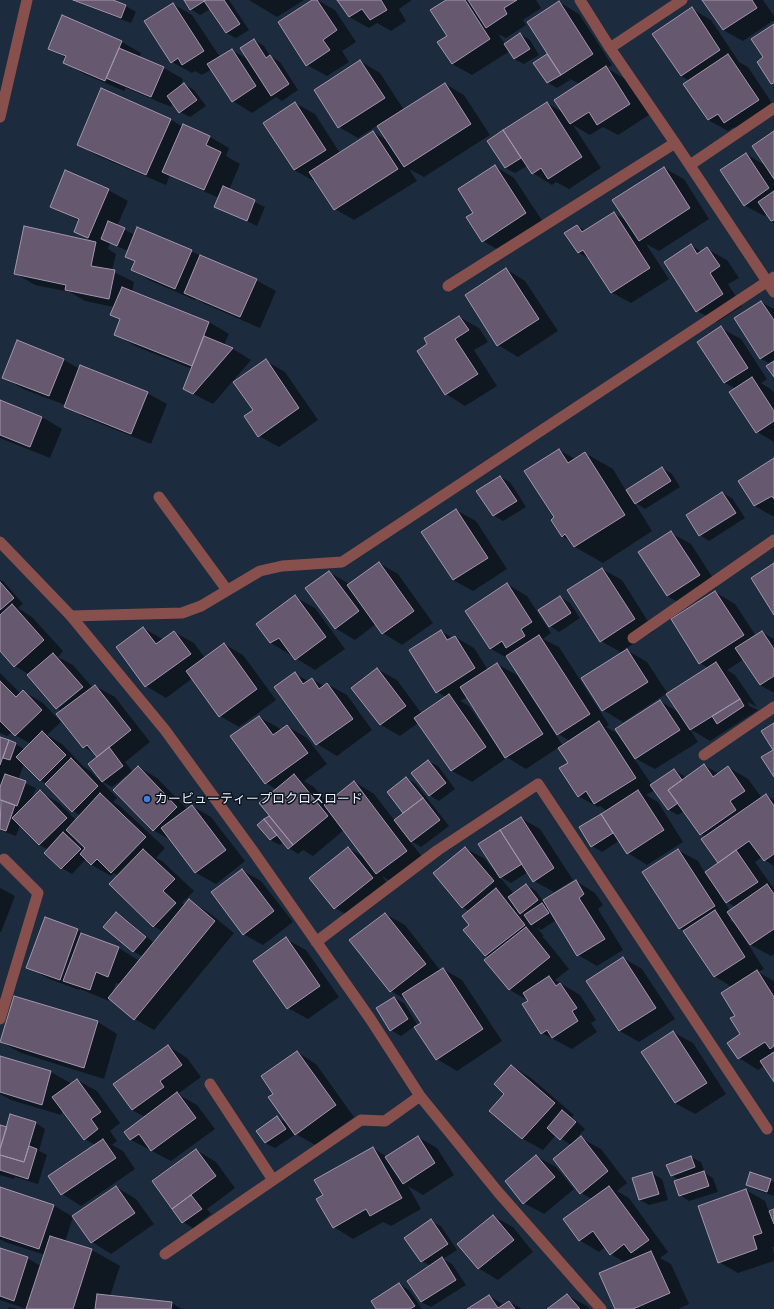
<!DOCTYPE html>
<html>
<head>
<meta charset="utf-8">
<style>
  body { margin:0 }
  canvas { display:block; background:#1c2b3d }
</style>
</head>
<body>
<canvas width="774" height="1309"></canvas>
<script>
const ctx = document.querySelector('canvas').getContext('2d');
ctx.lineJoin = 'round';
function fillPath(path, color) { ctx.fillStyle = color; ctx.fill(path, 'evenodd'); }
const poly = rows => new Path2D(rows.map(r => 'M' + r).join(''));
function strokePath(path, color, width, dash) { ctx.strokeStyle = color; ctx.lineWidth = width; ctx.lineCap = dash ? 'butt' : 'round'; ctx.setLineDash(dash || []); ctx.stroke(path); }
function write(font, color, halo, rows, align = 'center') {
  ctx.font = font + ' Ubuntu,"Noto Sans JP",sans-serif'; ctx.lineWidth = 3; ctx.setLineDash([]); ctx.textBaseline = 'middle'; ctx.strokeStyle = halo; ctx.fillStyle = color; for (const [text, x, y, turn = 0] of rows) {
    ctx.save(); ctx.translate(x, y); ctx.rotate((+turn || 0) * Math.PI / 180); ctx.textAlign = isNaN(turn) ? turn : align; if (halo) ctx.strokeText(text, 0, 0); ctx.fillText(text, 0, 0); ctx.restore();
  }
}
fillPath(poly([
  [71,0,110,0,126,6,136,12,131,23],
  [185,0,229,0,249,30,236,38,226,33,210,9,200,15,191,9],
  [249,0,304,0,277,17],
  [314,0,317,0,335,10,356,42,342,51,349,62,327,76,307,65],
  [339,0,412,0,399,9,406,21,391,31,377,23,369,28,349,17],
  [448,0,536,0,541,8,523,20,526,25,506,38,498,34,505,44,520,34,530,40,539,55,524,64,514,59,510,51,472,75,452,64,448,37],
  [703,0,763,0,774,16,774,20,743,41,723,30],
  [559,2,579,14,612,65,607,68,625,79,649,115,618,135,603,127,590,135,573,125,601,168,569,189,556,182,552,185,533,173,527,166,515,173,505,168,488,141,547,103,564,113,580,84,568,78,570,80,557,88,547,82,535,63,549,54],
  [173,4,192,15,220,57,232,50,249,60,254,40,264,46,270,56,280,62,298,90,282,101,276,97,252,113,233,101,212,69,202,75,195,71,192,73,172,62],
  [692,9,711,20,739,62,748,67,774,106,744,133,734,127,728,131,708,120,690,81,681,76],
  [62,16,122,42,141,53,139,58,164,68,183,79,180,87,184,84,194,90,206,106,190,117,180,112,173,102,171,107,126,88,124,91,84,74,64,62,66,58,49,48],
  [360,61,380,73,404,110,445,84,464,95,490,135,424,177,409,169,417,181,354,220,335,209,316,180,314,181,294,170,295,103,315,114,340,153,373,132,388,141,378,125,358,138,339,127],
  [170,119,183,127,184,125,210,137,229,148,226,156,240,164,229,190,265,207,257,226,216,206,219,198,183,182,170,175,166,185,98,156,78,144],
  [774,132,774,224,767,214,764,216,744,205,746,154,766,166],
  [495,166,514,178,545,225,502,252,483,241,474,213],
  [664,168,684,179,709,219,659,251,646,244,669,279,631,303,611,292,590,259,579,253,566,233,577,226,586,231,614,213,627,221],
  [108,190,128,201,117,226,135,235,138,228,256,280,276,291,260,328,205,304,196,299,195,300,151,281,132,270,135,262,126,256,128,251,110,243,108,249,116,254,112,271,134,282,132,292,209,322,229,334,224,345,206,377,209,377,233,349,251,360,213,404,184,389,192,369,135,346,115,334,121,320,111,314,114,307,85,301,70,292,35,285,15,273,92,241,75,231,79,221,51,206],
  [691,245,702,252,707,249,727,260,739,278,728,284,742,306,717,322,697,311],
  [506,269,525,281,558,331,518,357,498,345,466,295],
  [761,302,774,309,774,376,771,364,761,359],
  [459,317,479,328,488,342,474,350,497,386,465,406,446,394,418,351,428,344],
  [721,328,741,339,767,379,761,383,772,390,774,393,774,442,757,432,736,389,725,383,698,342],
  [64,360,80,369,147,393,167,404,151,444,84,417,65,405,23,389,3,377],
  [266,361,285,372,318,420,279,447,259,436,255,410],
  [0,401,42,417,62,429,50,458,0,438],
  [559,450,575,459,585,453,613,469,626,491,662,468,672,474,680,487,645,509,634,502,652,531,603,563,575,547,571,541,562,536,556,518],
  [774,459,774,517,755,506,740,481],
  [500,477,510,482,526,507,503,521,493,515],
  [722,493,732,498,745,518,709,541,700,535],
  [456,510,476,521,507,569,473,591,453,580],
  [671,533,691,544,718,586,687,607,667,596],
  [379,563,398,574,433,623,402,645,383,633,376,624,355,640,335,628,329,572,349,584],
  [602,569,622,580,654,631,625,649,647,662,668,694,708,668,700,663,672,620,715,592,735,604,756,636,762,632,774,639,774,693,760,685,744,659,727,670,735,675,757,707,748,702,749,706,758,710,710,741,690,729,698,742,655,769,633,757,652,785,674,770,684,776,686,778,704,765,719,774,728,767,748,779,762,798,766,795,774,800,774,866,765,860,762,857,755,862,774,889,774,954,771,956,751,945,744,935,743,936,764,969,758,972,774,981,774,1080,764,1066,758,1070,739,1058,742,1035,736,1016,732,987,714,976,685,931,680,928,678,850,698,861,705,873,719,863,706,837,701,834,684,811,678,815,669,810,655,790,646,795,658,802,683,842,647,865,628,853,619,841,602,852,592,846,580,828,607,811,600,806,598,807,578,796,569,763,559,747,526,769,503,755,505,759,472,782,452,771,418,723,400,736,381,725,352,688,377,669,397,680,422,714,446,697,437,692,441,631,453,638,455,637,474,648,488,670,497,664,517,675,563,746,570,741,558,734,509,659,491,649,466,611,507,584,527,596,551,633,543,639,559,647,609,725,606,727,620,735,660,701,680,713,667,693,623,722,603,710,622,653,601,641],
  [467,697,502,751,501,752,469,706,460,701],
  [723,897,727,902,735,907,730,911,722,898],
  [732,918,736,924,730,920],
  [0,580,4,582,23,604,18,608,32,617,63,651,58,657,73,665,93,688,95,686,115,697,150,742,125,762,133,772,138,767,157,778,187,809,192,806,211,817,245,861,216,884,196,873,172,841,153,830,126,776,112,787,101,781,117,798,113,802,120,806,165,848,156,858,162,861,194,891,182,903,185,906,189,901,208,912,234,933,154,1030,135,1019,110,998,109,1001,80,989,79,990,47,978,28,967,45,919,78,930,92,938,119,948,138,960,137,964,143,957,133,951,117,913,126,919,154,943,163,932,154,926,110,884,118,876,114,873,111,876,92,865,86,859,72,874,62,868,45,852,48,850,40,845,20,825,16,836,0,830,0,805,2,800,0,799,0,790,2,785,0,784,0,738,16,744,25,750,31,744,15,735,12,732,7,736,0,733,0,673,21,694,23,691,43,703,61,722,47,735,62,744,84,767,90,771,99,780,100,779,98,757,95,754,84,747,62,711,57,708,30,675,15,666,0,650],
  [24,764,40,780,47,784,73,811,81,816,76,820,59,803,40,792,31,800,36,788,18,780],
  [77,838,86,848,85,850,75,840],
  [116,983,120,984,112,994],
  [295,597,315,608,345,649,315,670,271,643,257,624],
  [560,597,570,603,580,618,559,632,550,626],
  [143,628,164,640,174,632,194,643,205,658,224,644,243,655,276,700,239,727,220,716,193,678,166,698,146,686,117,647],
  [295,674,308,681,312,679,324,686,327,684,347,695,372,730,337,756,317,744,276,687],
  [259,717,279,728,281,731,287,726,307,738,327,764,304,781,314,787,327,803,355,782,374,794,395,821,404,813,388,792,406,778,416,784,449,826,421,847,409,840,426,862,396,885,382,876,392,889,354,919,335,908,348,848,364,857,344,830,313,856,303,850,298,854,289,848,284,842,280,845,270,840,269,817,273,819,277,790,266,783],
  [428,761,438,766,455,789,439,801,429,795],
  [521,818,540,829,573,880,554,892,534,881,528,872,511,883,499,876,514,894,526,885,536,891,543,901,576,881,595,893,603,905,598,909,623,950,597,966,578,955,556,920,541,930,537,928,544,936,542,937,545,939,569,969,555,980,580,995,596,1020,591,1023,597,1032,572,1049,542,1033,529,1001,510,990,485,960,489,957,486,955,471,925,469,911,463,907,465,848,485,859,498,875],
  [242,870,261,881,293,922,263,945,243,934],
  [0,888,15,896,1,932,0,932],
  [385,914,405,925,440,970,443,969,462,980,502,1041,457,1071,437,1059,415,1026,401,1036,391,1030,394,998,404,1003,418,1026,422,1023,408,1001,391,991],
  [286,939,306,950,339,997,308,1019,288,1008],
  [623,958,642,969,675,1019,639,1042,620,1031,588,981],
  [15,997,98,1022,117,1034,104,1079,21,1053,1,1042],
  [673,1032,693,1043,726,1094,695,1114,675,1103],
  [168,1046,187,1058,201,1077,179,1093,181,1096,197,1105,215,1129,171,1161,131,1140,125,1132,145,1117,132,1110],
  [297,1052,316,1064,354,1117,315,1145,296,1134,275,1148,265,1143,277,1117,288,1124,275,1094],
  [1,1057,51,1072,72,1084,77,1080,97,1091,120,1123,110,1131,117,1141,112,1145,123,1151,135,1169,81,1206,62,1194,95,1145,85,1139,63,1110,61,1115,11,1100,0,1094],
  [512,1066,531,1078,574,1115,572,1117,585,1129,571,1144,581,1138,601,1149,627,1183,617,1191,629,1198,668,1252,660,1258,671,1264,689,1304,678,1309,616,1309,626,1263,610,1254,605,1247,599,1252,579,1240,592,1199,581,1193,571,1145,556,1135,543,1150,523,1139,491,1110,505,1093],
  [36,1123,45,1129,39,1151,47,1155,38,1184,15,1177,14,1179,0,1175,0,1126,7,1128],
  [418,1137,437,1148,454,1175,423,1195,408,1186,421,1209,391,1226,383,1222,353,1239,334,1227,325,1196,373,1148,387,1157],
  [196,1150,216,1162,235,1188,207,1209,211,1214,193,1228,183,1222,153,1182],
  [536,1156,556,1167,574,1189,544,1214,524,1203],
  [691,1157,701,1162,705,1173,713,1178,718,1192,689,1201,680,1195,679,1180,671,1175],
  [652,1173,662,1179,668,1200,649,1205,640,1200],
  [751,1174,774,1182,774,1196,757,1190,747,1185],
  [116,1187,136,1199,154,1224,111,1254,92,1242],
  [0,1188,53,1205,73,1217,65,1242,92,1250,120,1266,110,1296,172,1303,182,1309,27,1309,0,1300,0,1249,27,1258,41,1266,45,1255,5,1242,0,1239],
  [746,1190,765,1201,769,1212,774,1210,774,1247,772,1247,774,1253,774,1261,738,1273,719,1262],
  [493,1216,513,1227,533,1252,498,1280,478,1268],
  [431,1221,441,1226,457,1250,443,1259,452,1264,466,1285,431,1307,421,1302,431,1266,422,1261],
  [399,1284,409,1290,422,1309,377,1309],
  [567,1295,587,1306,589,1309,547,1309],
  [489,1296,504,1305,510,1302,522,1309,469,1309],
  [9,1307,16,1309,8,1309]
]), '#0007');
const building = poly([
  [73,0,113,0,126,5,121,18,73,0],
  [184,0,206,0,190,10,184,0],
  [206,0,224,0,240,24,226,33,204,1,206,0],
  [312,0,317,0,337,30,323,40,330,50,306,66,278,22,312,0],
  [337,0,381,0,387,10,370,20,362,9,349,17,337,0],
  [446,0,465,0,490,39,452,64,437,42,447,36,430,10,446,0],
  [468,0,517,0,504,8,507,14,486,28,468,0],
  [702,0,752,0,757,8,723,30,702,0],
  [559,1,593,54,561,75,527,22,559,1],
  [173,3,204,51,182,65,178,58,171,63,144,21,173,3],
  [692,7,720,50,681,76,652,34,692,7],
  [62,15,122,41,105,81,63,63,66,56,48,49,62,15],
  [774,24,774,83,771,84,757,62,763,57,751,39,774,24],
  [520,33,530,49,514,59,504,44,520,33],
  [254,39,266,58,270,55,289,84,271,96,240,48,254,39],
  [119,48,164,67,151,97,106,78,119,48],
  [232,49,256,86,232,102,207,64,232,49],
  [547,54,561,75,547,83,533,63,547,54],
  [728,54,759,100,724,123,718,114,708,120,683,84,728,54],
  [360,60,385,98,338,128,314,90,360,60],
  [606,66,630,104,597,125,589,112,570,124,554,100,606,66],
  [184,83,197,100,179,113,167,96,184,83],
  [445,83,471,124,404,167,377,126,445,83],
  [101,88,171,119,146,175,77,145,101,88],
  [295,102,326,150,294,170,263,123,295,102],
  [547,102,582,157,548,179,541,168,532,174,503,130,547,102],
  [183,124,210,136,206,145,221,152,204,190,162,172,183,124],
  [503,130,521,158,505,168,487,141,503,130],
  [373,131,398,169,334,210,309,172,373,131],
  [774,131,774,179,752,146,774,131],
  [746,153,769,188,744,206,720,170,746,153],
  [495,165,526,213,482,242,466,217,473,213,458,189,495,165],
  [664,167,690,208,639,241,612,200,664,167],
  [65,170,109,189,88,238,74,232,79,219,50,207,65,170],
  [223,186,255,200,247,221,214,207,223,186],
  [774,191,774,220,771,221,758,202,774,191],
  [614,212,650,268,611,293,583,250,578,253,564,233,577,225,582,232,614,212],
  [108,221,125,228,117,246,101,239,108,221],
  [24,226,96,242,91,266,115,270,109,299,65,290,66,285,14,274,24,226],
  [137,227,192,250,175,289,131,270,135,261,125,257,137,227],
  [691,244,697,254,707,247,720,266,710,273,723,294,696,312,664,262,691,244],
  [200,255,257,279,240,317,184,293,200,255],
  [506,268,539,319,497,346,465,295,506,268],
  [122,287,209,322,192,366,114,335,120,319,110,315,122,287],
  [761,301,774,320,774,350,760,359,734,318,761,301],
  [459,316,469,330,455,339,478,374,445,395,417,351,427,344,424,338,459,316],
  [721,326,748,368,724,383,697,342,721,326],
  [204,336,233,348,193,394,183,389,204,336],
  [17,340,64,359,49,396,2,378,17,340],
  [266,359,299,408,258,437,244,416,253,410,233,382,266,359],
  [774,361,774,377,766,366,774,361],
  [80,365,148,392,131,434,64,407,80,365],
  [752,377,774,411,774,421,756,433,729,392,752,377],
  [0,400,42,417,30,447,0,435,0,400],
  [559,449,568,463,585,452,625,515,574,547,565,534,562,537,551,520,554,517,524,471,559,449],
  [774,458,774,499,772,496,754,506,738,481,774,458],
  [662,467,671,481,635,504,626,490,662,467],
  [500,476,517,501,493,516,476,491,500,476],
  [722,492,736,513,699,536,686,515,722,492],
  [456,509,488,558,453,580,421,532,456,509],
  [671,531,700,575,667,596,638,552,671,531],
  [379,562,414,611,382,634,347,585,379,562],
  [774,563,774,615,751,578,774,563],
  [602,568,635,619,600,642,567,590,602,568],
  [329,571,359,611,335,629,305,588,329,571],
  [0,582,14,598,0,610,0,582],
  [507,583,532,622,521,629,525,636,506,648,502,641,490,649,465,611,507,583],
  [715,591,744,635,699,664,671,619,715,591],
  [295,595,326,637,295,660,279,638,270,643,256,624,295,595],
  [560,596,571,613,549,627,538,610,560,596],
  [12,604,44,640,14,667,0,651,0,615,12,604],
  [143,627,156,644,174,631,191,654,145,687,116,647,143,627],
  [441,630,447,640,455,636,475,668,436,693,409,650,441,630],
  [762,631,774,649,774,676,760,685,735,648,762,631],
  [539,635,590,714,557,735,506,656,539,635],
  [224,643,257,689,219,717,186,671,224,643],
  [627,649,648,682,602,711,581,678,627,649],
  [53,653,83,687,56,709,27,675,53,653],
  [716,662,740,699,690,730,666,694,716,662],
  [497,663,543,734,505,758,460,687,497,663],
  [377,668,406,706,380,725,351,688,377,668],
  [295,672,303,684,312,678,319,689,327,683,353,719,316,745,274,687,295,672],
  [0,681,16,697,23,690,42,710,15,736,0,721,0,681],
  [95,685,131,730,97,757,87,745,83,748,56,714,95,685],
  [449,694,486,747,451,771,414,718,449,694],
  [740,699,744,706,717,724,712,716,740,699],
  [660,700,680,730,635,759,615,729,660,700],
  [259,716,273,735,287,725,308,753,265,784,230,736,259,716],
  [599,721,636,778,594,804,586,791,578,797,559,768,568,763,558,748,599,721],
  [774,723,774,777,761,757,773,750,761,731,774,723],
  [42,731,66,755,40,781,16,757,42,731],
  [0,737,9,740,0,765,0,737],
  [9,740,16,743,10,760,3,758,9,740],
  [109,747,123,766,102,782,88,764,109,747],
  [71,758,98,786,72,812,45,784,71,758],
  [428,760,446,783,429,796,411,773,428,760],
  [704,764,713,777,728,766,745,791,730,801,736,810,700,835,668,790,704,764],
  [138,766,177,807,153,831,113,790,138,766],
  [674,769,682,780,668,790,678,803,668,810,650,785,674,769],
  [5,774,26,781,17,806,0,800,0,787,5,774],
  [294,774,328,816,293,845,259,803,294,774],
  [406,777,423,798,403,813,387,792,406,777],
  [354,781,407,851,376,874,324,805,354,781],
  [40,790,67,818,39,845,12,818,40,790],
  [638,790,664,830,627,854,601,814,638,790],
  [100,793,146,837,111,873,97,859,91,865,80,854,85,848,66,830,100,793],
  [766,794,774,806,774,854,764,861,749,841,718,863,701,839,766,794],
  [423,798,440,820,411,842,394,820,423,798],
  [1,800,15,805,6,831,0,829,1,800],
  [192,805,226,850,195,873,161,828,192,805],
  [601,814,613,833,591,847,579,827,601,814],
  [269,816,293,845,288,849,264,819,269,816],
  [521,817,554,868,533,882,500,830,521,817],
  [264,819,277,835,270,840,257,825,264,819],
  [500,830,522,864,500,878,478,844,500,830],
  [63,832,81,849,61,869,44,853,63,832],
  [348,847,373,878,334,909,309,878,348,847],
  [465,847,494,881,462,908,433,873,465,847],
  [143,849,175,879,163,891,176,903,153,927,109,884,143,849],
  [678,849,715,906,679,929,642,872,678,849],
  [736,850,758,882,726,903,705,872,736,850],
  [242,869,274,911,243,935,211,892,242,869],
  [576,880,584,894,579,898,605,939,577,956,543,900,576,880],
  [526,884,538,900,520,914,508,897,526,884],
  [767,884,774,894,774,929,750,945,727,912,767,884],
  [496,888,525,925,485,956,463,930,469,925,462,916,496,888],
  [189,899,215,921,134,1020,108,998,189,899],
  [542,903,549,913,531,925,524,915,542,903],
  [715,910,745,957,714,977,683,931,715,910],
  [116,912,146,937,133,952,103,927,116,912],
  [385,913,426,964,390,992,349,940,385,913],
  [45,917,78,929,60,980,26,968,45,917],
  [526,927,550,957,509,990,484,960,526,927],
  [81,933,119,947,108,977,96,972,90,990,63,981,81,933],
  [286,937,320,986,287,1009,253,961,286,937],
  [623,957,656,1008,619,1031,586,981,623,957],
  [443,968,483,1029,436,1060,414,1027,421,1023,402,994,443,968],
  [757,970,774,997,774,1046,770,1049,765,1042,738,1059,727,1043,740,1034,730,1018,735,1016,721,993,757,970],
  [549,976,556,986,560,983,577,1008,572,1011,578,1021,552,1038,547,1030,541,1034,522,1004,528,1001,523,993,549,976],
  [14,996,98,1021,84,1068,0,1042,14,996],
  [394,997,408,1019,390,1031,376,1008,394,997],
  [673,1031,707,1083,675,1103,641,1052,673,1031],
  [168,1045,182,1065,160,1081,164,1087,132,1110,113,1084,168,1045],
  [297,1051,336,1105,295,1135,268,1097,273,1094,261,1076,297,1051],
  [774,1052,774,1082,760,1061,774,1052],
  [0,1056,51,1071,42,1105,0,1092,0,1056],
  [511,1065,555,1103,522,1139,489,1111,504,1094,494,1084,511,1065],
  [77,1079,101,1112,91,1119,98,1129,84,1140,52,1097,77,1079],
  [177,1092,196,1118,151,1151,139,1134,130,1140,124,1132,177,1092],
  [562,1110,576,1122,560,1140,547,1128,562,1110],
  [10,1114,36,1122,24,1162,0,1155,0,1149,10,1114],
  [277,1116,286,1129,265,1143,256,1131,277,1116],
  [0,1125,7,1127,0,1149,0,1125],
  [418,1136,435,1163,403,1184,385,1157,418,1136],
  [581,1136,608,1171,580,1194,553,1159,581,1136],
  [103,1139,116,1158,61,1195,48,1176,103,1139],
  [29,1146,37,1149,28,1179,0,1170,0,1155,24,1162,29,1146],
  [373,1147,402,1198,370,1216,366,1209,333,1228,316,1199,323,1195,314,1180,373,1147],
  [196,1149,216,1176,172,1209,152,1181,196,1149],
  [536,1155,555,1177,523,1204,505,1181,536,1155],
  [691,1156,695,1167,671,1176,666,1165,691,1156],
  [704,1171,709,1186,679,1196,674,1181,704,1171],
  [652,1172,659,1194,639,1200,632,1178,652,1172],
  [750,1172,771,1179,767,1192,746,1185,750,1172],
  [116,1186,135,1213,91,1243,72,1216,116,1186],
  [609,1186,649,1240,631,1253,624,1244,610,1255,593,1231,579,1241,563,1219,609,1186],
  [0,1187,54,1205,39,1249,0,1236,0,1187],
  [746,1189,762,1233,753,1236,757,1249,718,1263,698,1206,746,1189],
  [191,1195,202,1209,182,1223,172,1209,191,1195],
  [774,1209,774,1224,769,1211,774,1209],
  [493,1215,514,1240,478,1269,457,1244,493,1215],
  [431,1219,448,1244,421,1262,404,1238,431,1219],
  [50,1236,92,1249,73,1309,26,1309,50,1236],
  [0,1248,28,1257,14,1301,0,1296,0,1248],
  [651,1251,670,1293,633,1309,615,1309,599,1273,651,1251],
  [442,1257,456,1280,421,1302,407,1281,442,1257],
  [399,1283,415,1306,410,1309,376,1309,371,1301,399,1283],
  [97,1294,172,1302,171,1309,95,1309,97,1294],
  [567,1294,580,1309,547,1309,567,1294],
  [489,1295,498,1308,509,1301,515,1309,467,1309,489,1295]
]);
fillPath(building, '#65586f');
strokePath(building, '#a395ae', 1);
strokePath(poly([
  [580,0,610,48,675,143,774,292],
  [610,48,682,0],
  [0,117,27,0],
  [690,165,774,108],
  [448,286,675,143],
  [159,497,227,590],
  [0,542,71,616,165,730,253,851,371,1020,420,1096,498,1192,601,1309],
  [71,616,182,613,201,606,260,571,282,566,342,562,774,277],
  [633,638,774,540],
  [704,755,774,707],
  [316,942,438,850,538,784,767,1129],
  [0,1019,38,893,4,859],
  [210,1084,273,1180],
  [165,1254,361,1120,385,1121,420,1096]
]), '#87504d', 11);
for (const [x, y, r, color] of [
  [147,799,4,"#3f7fe0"]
]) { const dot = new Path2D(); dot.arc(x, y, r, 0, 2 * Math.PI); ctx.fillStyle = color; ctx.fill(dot); strokePath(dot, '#0d131b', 1.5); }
write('13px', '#e9f2ff', '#0d131b', [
  ["カービューティープロクロスロード",155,799]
], 'left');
</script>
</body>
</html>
